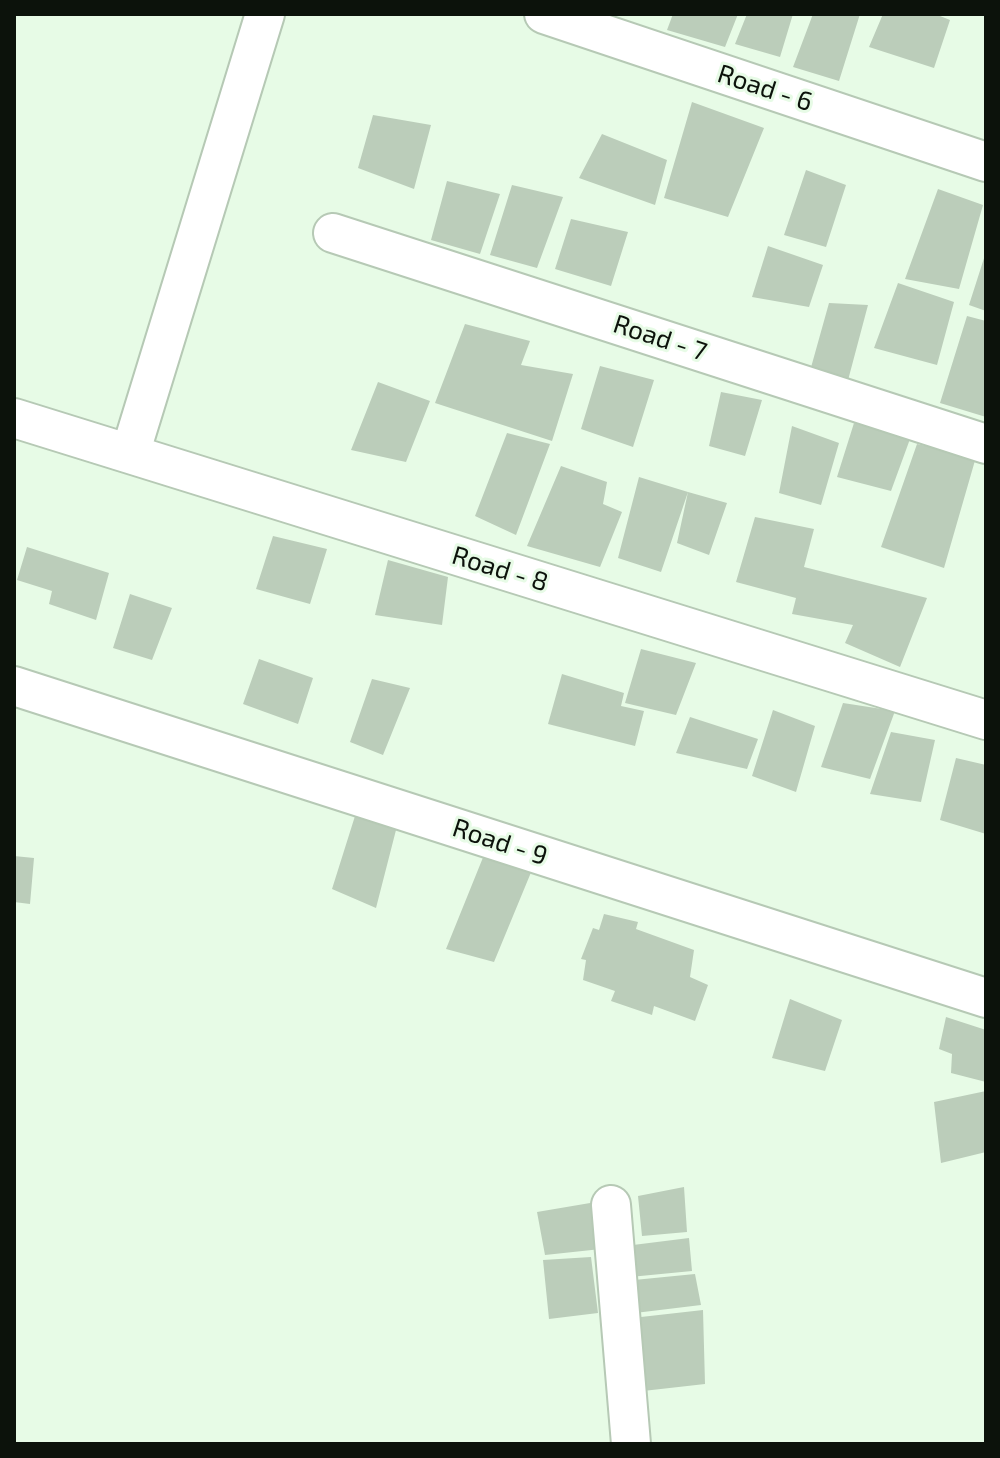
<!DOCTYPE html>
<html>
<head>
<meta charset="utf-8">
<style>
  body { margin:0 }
  #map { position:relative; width:1000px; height:1458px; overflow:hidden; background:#e7fbe6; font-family:"Exo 2",sans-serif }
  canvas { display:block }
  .frame { position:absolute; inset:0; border:16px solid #0c120b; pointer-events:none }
</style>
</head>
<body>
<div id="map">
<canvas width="1000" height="1458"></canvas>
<div class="frame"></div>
</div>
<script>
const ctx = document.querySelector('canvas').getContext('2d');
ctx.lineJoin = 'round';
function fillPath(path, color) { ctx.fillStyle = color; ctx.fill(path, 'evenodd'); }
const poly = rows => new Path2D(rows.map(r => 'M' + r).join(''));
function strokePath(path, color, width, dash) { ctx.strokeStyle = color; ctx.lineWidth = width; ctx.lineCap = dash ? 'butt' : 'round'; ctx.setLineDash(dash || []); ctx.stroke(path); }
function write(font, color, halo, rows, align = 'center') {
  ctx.font = font + ' "Exo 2",sans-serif'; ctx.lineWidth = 6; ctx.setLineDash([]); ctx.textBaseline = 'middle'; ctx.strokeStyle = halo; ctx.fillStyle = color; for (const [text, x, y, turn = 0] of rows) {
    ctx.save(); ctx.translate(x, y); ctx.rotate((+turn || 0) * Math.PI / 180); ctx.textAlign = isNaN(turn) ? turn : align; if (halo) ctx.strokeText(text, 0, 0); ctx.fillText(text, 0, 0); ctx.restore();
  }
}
fillPath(poly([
  [673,14,738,14,725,47,667,30],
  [747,14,793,14,780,57,735,44],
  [813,14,860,14,839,81,793,67],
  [883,14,935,14,950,20,934,68,869,47],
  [692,102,764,128,728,217,664,198],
  [373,115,431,125,414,189,358,168],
  [602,134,667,160,655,205,579,178],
  [806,170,846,185,826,247,784,235],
  [447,181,500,194,480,254,431,240],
  [512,185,563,197,537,268,490,255],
  [938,189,983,205,959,289,905,279],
  [571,219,628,232,611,286,555,269],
  [768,246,823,265,809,307,752,297],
  [985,255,986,255,986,311,969,305],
  [898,283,954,302,937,365,874,348],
  [829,303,868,305,847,384,810,371],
  [967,316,986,321,986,417,940,403],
  [465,324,530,341,521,365,573,374,552,441,435,403],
  [600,366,654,380,633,447,581,429],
  [378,382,430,401,406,462,351,450],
  [721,392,762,400,745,456,709,446],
  [854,423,910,439,891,491,837,477],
  [792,426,839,443,821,505,779,493],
  [507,433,550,444,516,535,475,516],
  [917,444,976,457,944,568,881,547],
  [561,466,607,482,603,504,622,512,600,567,527,546],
  [639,477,688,492,661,572,618,558],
  [688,492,727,503,709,555,677,543],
  [755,517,814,529,804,567,927,598,900,667,845,643,853,625,792,614,796,598,736,582],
  [273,536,327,549,310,604,256,589],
  [27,547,109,573,96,620,49,604,52,591,17,580],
  [388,560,448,577,442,625,375,615],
  [130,594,172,608,152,660,113,648],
  [641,649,696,663,676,715,625,703],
  [259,659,313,678,298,724,243,704],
  [562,674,624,693,621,706,644,711,635,746,548,724],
  [372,679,410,688,383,755,350,742],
  [843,703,895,711,870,779,821,767],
  [773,710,815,726,796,792,752,776],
  [690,717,758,739,747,769,676,753],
  [891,732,935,740,921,802,870,794],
  [956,758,986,765,986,834,940,820],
  [355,816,396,830,376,908,332,889],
  [484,855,532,870,494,962,446,949],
  [14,856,34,858,30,904,14,902],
  [604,914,638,922,636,929,694,950,690,977,708,985,695,1021,654,1006,652,1015,611,1001,615,991,583,980,586,960,581,959,593,928,599,930],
  [790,999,842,1020,825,1071,772,1058],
  [946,1017,986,1030,986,1082,951,1073,952,1054,939,1049],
  [986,1091,986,1152,941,1163,934,1102],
  [684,1187,687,1232,642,1236,638,1196],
  [596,1202,601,1249,545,1255,537,1212],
  [689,1238,692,1271,630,1277,625,1246],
  [591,1257,598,1313,549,1319,543,1260],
  [695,1274,701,1305,635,1313,634,1280],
  [703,1310,705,1384,643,1391,632,1318]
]), '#bbcdba');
const street = poly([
  [544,14,986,162],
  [333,233,986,444],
  [14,418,986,720],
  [130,454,265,14],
  [14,686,986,998],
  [611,1205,631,1444]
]);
strokePath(street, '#b6c9b5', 42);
strokePath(street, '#fff', 38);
write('26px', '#0c120b', '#e7fbe6', [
  ["Road - 6",765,88,18],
  ["Road - 7",660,338,18],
  ["Road - 8",500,569,17],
  ["Road - 9",500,842,18]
]);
</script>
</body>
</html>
